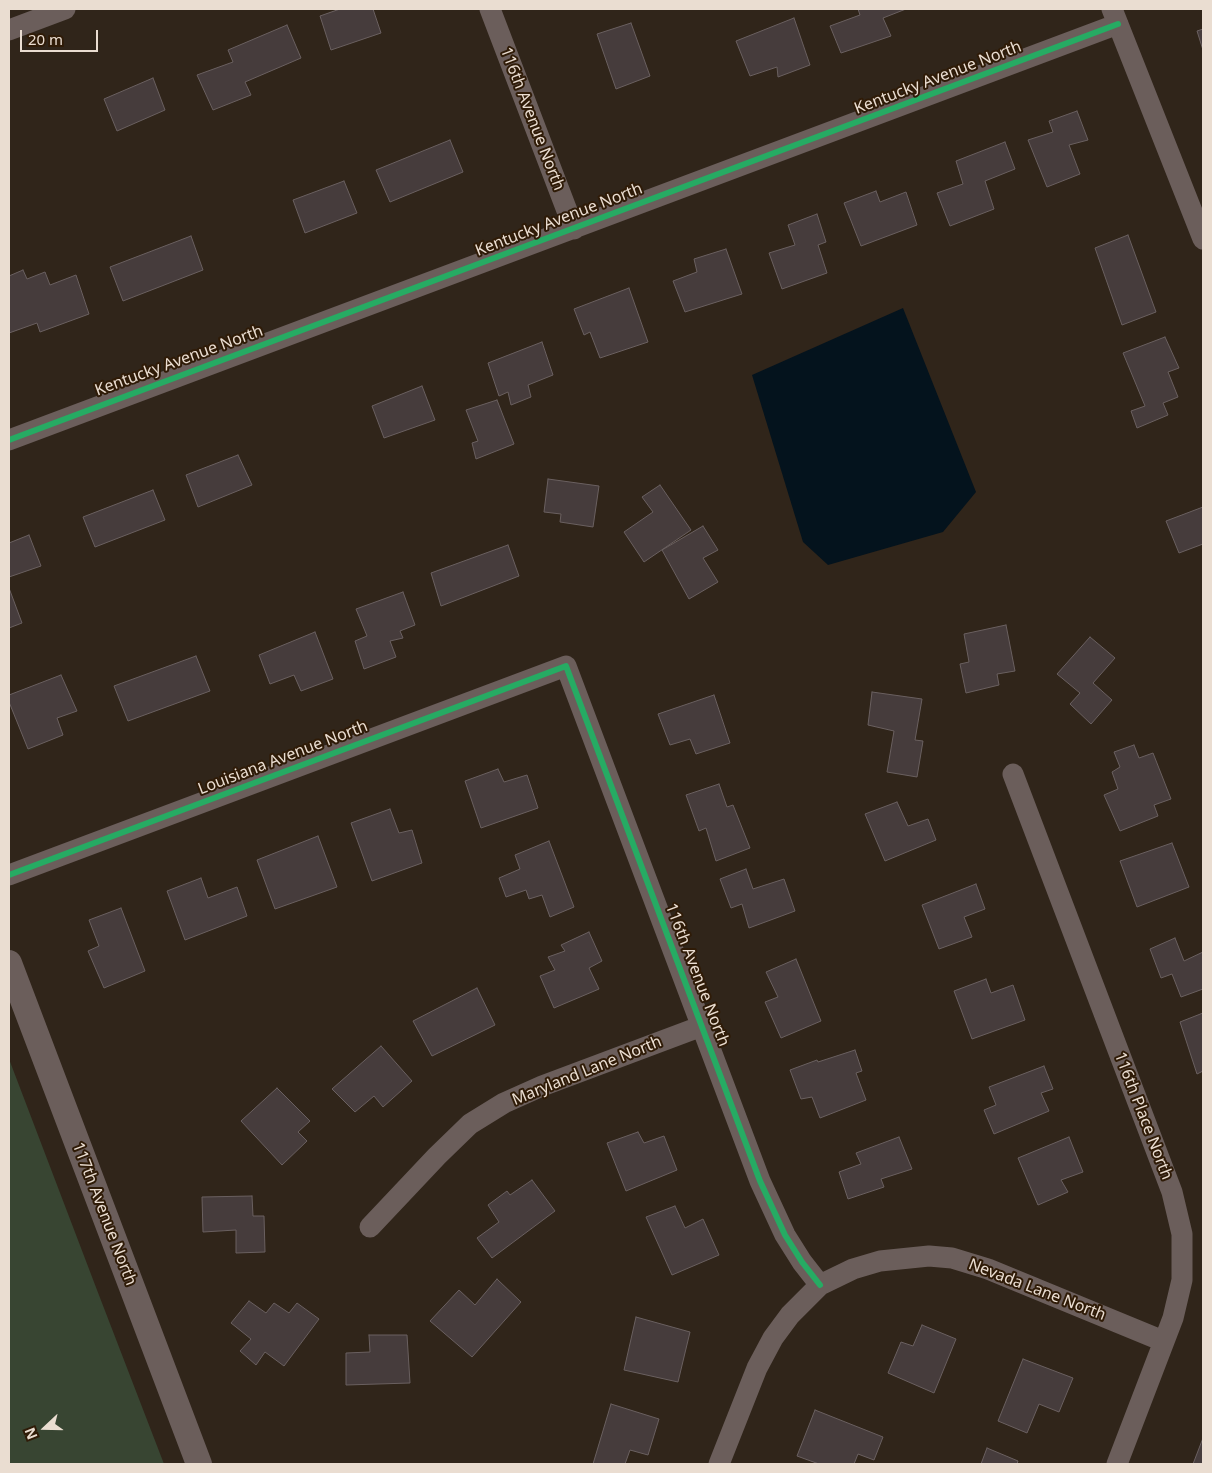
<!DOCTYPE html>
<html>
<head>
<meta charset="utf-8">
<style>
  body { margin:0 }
  #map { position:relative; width:1212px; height:1473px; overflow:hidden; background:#30251a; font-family:"Noto Sans",sans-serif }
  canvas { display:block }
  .frame { position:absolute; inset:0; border:10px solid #eaddd1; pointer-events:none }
  .north { position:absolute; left:20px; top:1403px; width:50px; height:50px; -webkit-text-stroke:4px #2f1b07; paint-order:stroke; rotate:249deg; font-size:14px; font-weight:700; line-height:20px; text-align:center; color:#eaddd1 }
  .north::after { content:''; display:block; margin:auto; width:18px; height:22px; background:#eaddd1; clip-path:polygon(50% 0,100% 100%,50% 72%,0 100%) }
  .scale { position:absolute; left:20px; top:30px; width:78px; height:22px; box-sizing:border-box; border:2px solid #eaddd1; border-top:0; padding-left:6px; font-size:15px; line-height:18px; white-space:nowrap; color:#eaddd1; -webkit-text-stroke:4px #2f1b07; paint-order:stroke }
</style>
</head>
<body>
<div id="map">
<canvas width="1212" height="1473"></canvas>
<div class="frame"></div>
<div class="north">N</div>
<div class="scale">20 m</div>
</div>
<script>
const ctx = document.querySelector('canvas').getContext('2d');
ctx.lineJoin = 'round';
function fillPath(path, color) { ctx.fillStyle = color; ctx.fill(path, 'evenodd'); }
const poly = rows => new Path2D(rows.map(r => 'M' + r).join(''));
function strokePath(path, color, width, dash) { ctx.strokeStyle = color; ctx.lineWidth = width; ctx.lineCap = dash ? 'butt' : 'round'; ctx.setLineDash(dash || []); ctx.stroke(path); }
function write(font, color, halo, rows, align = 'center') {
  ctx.font = font + ' "Noto Sans",sans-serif'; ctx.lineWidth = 4; ctx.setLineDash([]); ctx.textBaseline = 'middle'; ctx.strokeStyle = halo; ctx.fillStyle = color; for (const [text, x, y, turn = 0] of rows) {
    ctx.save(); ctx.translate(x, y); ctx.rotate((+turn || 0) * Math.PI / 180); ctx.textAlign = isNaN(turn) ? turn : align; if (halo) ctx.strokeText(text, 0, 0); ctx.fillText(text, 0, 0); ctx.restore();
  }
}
fillPath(poly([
  [9,1059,97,1290,164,1464,9,1464]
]), '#384532');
fillPath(poly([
  [903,308,976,492,943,532,828,565,803,542,752,375]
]), '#04131d');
const building = poly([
  [340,9,373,9,381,33,331,50,320,16,340,9],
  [858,9,906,9,883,18,891,36,841,53,830,26,860,15,858,9],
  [794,18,810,65,778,77,777,67,750,76,736,41,794,18],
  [631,23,650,76,616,89,597,34,631,23],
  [287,25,301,58,245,82,251,95,213,110,197,75,233,62,228,50,287,25],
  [1203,29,1203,50,1197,31,1203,29],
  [153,78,165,110,117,131,104,99,153,78],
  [1077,111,1088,140,1069,145,1080,174,1047,187,1028,140,1053,132,1049,121,1077,111],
  [450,140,463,172,390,202,376,170,450,140],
  [1005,142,1015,169,985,181,994,209,950,226,937,193,963,184,956,161,1005,142],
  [344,181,357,213,305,233,293,200,344,181],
  [876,191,880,202,906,192,917,225,861,246,844,203,876,191],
  [817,214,826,242,818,245,827,273,782,289,769,253,795,245,788,225,817,214],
  [1128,235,1156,312,1122,325,1095,248,1128,235],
  [191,236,203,270,123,301,110,267,191,236],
  [726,249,742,294,685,312,673,281,697,272,694,259,726,249],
  [23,270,27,279,45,272,50,285,76,275,89,314,40,332,37,323,9,333,9,276,23,270],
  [629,288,648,342,600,358,590,332,584,335,574,309,629,288],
  [1165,337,1179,368,1168,372,1178,397,1163,403,1168,415,1137,428,1131,411,1145,406,1123,353,1165,337],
  [542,342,553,375,528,385,531,397,511,405,508,392,499,396,488,363,542,342],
  [422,386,435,420,384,438,372,406,422,386],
  [497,400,514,444,476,459,472,443,478,441,466,410,497,400],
  [238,455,252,485,198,507,186,475,238,455],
  [548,479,599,486,593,527,560,522,561,514,544,512,548,479],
  [660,485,691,530,644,562,624,532,653,512,642,497,660,485],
  [153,490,165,520,95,547,83,517,153,490],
  [1203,507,1203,544,1179,553,1166,521,1203,507],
  [703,526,718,550,703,558,718,582,689,599,662,550,703,526],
  [29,535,41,566,9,577,9,543,29,535],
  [508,545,519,576,441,606,431,573,508,545],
  [9,588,22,623,9,628,9,588],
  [403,592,415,625,400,631,403,638,390,641,396,657,364,669,355,641,367,636,356,609,403,592],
  [1006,625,1015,671,997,674,999,685,966,693,960,664,969,662,964,634,1006,625],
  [315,632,333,679,301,691,294,675,270,684,259,655,315,632],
  [1090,637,1115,658,1093,683,1112,700,1091,724,1070,704,1080,693,1057,674,1090,637],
  [196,656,210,691,128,721,114,686,196,656],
  [61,675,77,711,57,718,63,735,28,749,9,702,9,695,61,675],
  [872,692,922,699,915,740,923,741,917,777,887,772,894,731,868,725,872,692],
  [714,695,730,743,696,754,690,739,670,745,658,714,714,695],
  [1134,745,1139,758,1153,753,1171,799,1154,805,1158,816,1120,831,1104,795,1118,789,1112,772,1120,767,1114,752,1134,745],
  [498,769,504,782,527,775,538,808,481,828,465,781,498,769],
  [719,784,727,807,733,805,750,848,716,861,706,828,699,831,686,795,719,784],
  [897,802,908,826,928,819,936,840,885,861,865,814,897,802],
  [390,809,399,833,412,830,422,863,372,881,351,823,390,809],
  [318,836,337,887,275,909,257,860,318,836],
  [549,841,574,907,550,917,542,895,529,899,526,890,506,897,499,878,520,869,515,855,549,841],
  [1172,843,1189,887,1137,907,1120,861,1172,843],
  [746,869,753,889,784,879,795,911,749,928,742,904,731,908,720,879,746,869],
  [201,878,208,898,237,887,247,916,185,940,167,891,201,878],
  [976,884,985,909,964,917,972,937,939,949,922,905,976,884],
  [121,908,145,971,104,988,88,951,99,946,89,920,121,908],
  [589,932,602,961,589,968,599,989,554,1008,540,976,555,970,548,957,565,951,561,945,589,932],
  [1175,938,1184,961,1203,952,1203,989,1181,997,1172,974,1161,978,1150,949,1175,938],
  [796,959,821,1021,781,1038,765,1002,778,997,766,972,796,959],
  [986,979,991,993,1013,985,1025,1020,972,1039,954,991,986,979],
  [477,988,495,1025,432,1056,413,1021,477,988],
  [1203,1013,1203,1071,1197,1074,1180,1022,1203,1013],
  [381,1046,412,1081,383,1107,374,1096,355,1112,332,1089,381,1046],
  [855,1050,862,1071,856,1073,866,1100,820,1118,812,1097,801,1099,790,1070,817,1060,818,1062,855,1050],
  [1044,1066,1053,1089,1041,1093,1049,1111,994,1134,984,1110,996,1105,989,1087,1044,1066],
  [277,1088,310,1121,298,1132,307,1141,282,1165,241,1121,277,1088],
  [638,1132,644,1143,664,1136,677,1170,626,1191,607,1143,638,1132],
  [899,1137,912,1169,881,1179,884,1187,848,1199,839,1172,861,1164,856,1153,899,1137],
  [1069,1137,1083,1172,1061,1180,1068,1192,1038,1205,1018,1158,1069,1137],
  [532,1180,555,1211,492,1258,477,1238,499,1222,488,1205,507,1191,510,1195,532,1180],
  [252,1196,253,1216,264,1216,265,1252,236,1253,236,1230,203,1232,202,1197,252,1196],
  [675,1206,685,1228,703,1219,719,1255,672,1275,646,1217,675,1206],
  [497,1279,521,1302,472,1357,430,1321,459,1290,475,1305,497,1279],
  [249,1301,266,1313,274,1303,289,1313,297,1303,319,1319,284,1366,265,1352,256,1365,240,1351,251,1339,231,1323,249,1301],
  [636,1317,690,1332,678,1382,624,1370,636,1317],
  [922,1325,956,1339,934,1393,888,1373,901,1342,913,1346,922,1325],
  [369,1335,407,1335,410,1383,346,1385,346,1353,370,1352,369,1335],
  [1023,1359,1073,1378,1059,1412,1039,1404,1027,1433,998,1421,1023,1359],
  [611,1404,659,1419,648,1455,630,1450,625,1464,593,1464,611,1404],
  [815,1410,883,1437,874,1460,858,1454,854,1464,819,1464,797,1456,815,1410],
  [1203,1438,1203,1464,1193,1464,1203,1438],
  [987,1448,1018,1461,1017,1464,981,1464,987,1448]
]);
fillPath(building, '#463c3c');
strokePath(building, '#6a6060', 1);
strokePath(poly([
  [490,9,574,229],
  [1112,9,1203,239],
  [9,30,65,9],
  [9,440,1118,24],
  [1013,774,1172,1192,1182,1234,1182,1280,1173,1318,1117,1464],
  [9,875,566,666,760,1181,785,1235,802,1262,820,1285],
  [370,1227,437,1156,470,1124,504,1103,542,1086,702,1026],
  [719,1464,757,1368,773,1338,790,1315,820,1285,853,1269,880,1261,929,1256,952,1258,988,1269,1163,1341]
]), '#6b5e5b', 21);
strokePath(poly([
  [9,963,199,1464]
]), '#6b5e5b', 26);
strokePath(poly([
  [9,440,1118,24],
  [9,875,566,666,760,1181,785,1235,802,1262,820,1285]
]), '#26ab63', 6);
write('16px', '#eaddd1', '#2f1b07', [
  ["Kentucky Avenue North",938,78,-21],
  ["116th Avenue North",532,119,69],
  ["Kentucky Avenue North",559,220,-21],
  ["Kentucky Avenue North",179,361,-20],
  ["Louisiana Avenue North",283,758,-21],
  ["116th Avenue North",697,975,69],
  ["Maryland Lane North",587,1071,-22],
  ["116th Place North",1143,1116,69],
  ["117th Avenue North",104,1214,69],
  ["Nevada Lane North",1037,1290,21]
]);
</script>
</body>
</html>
